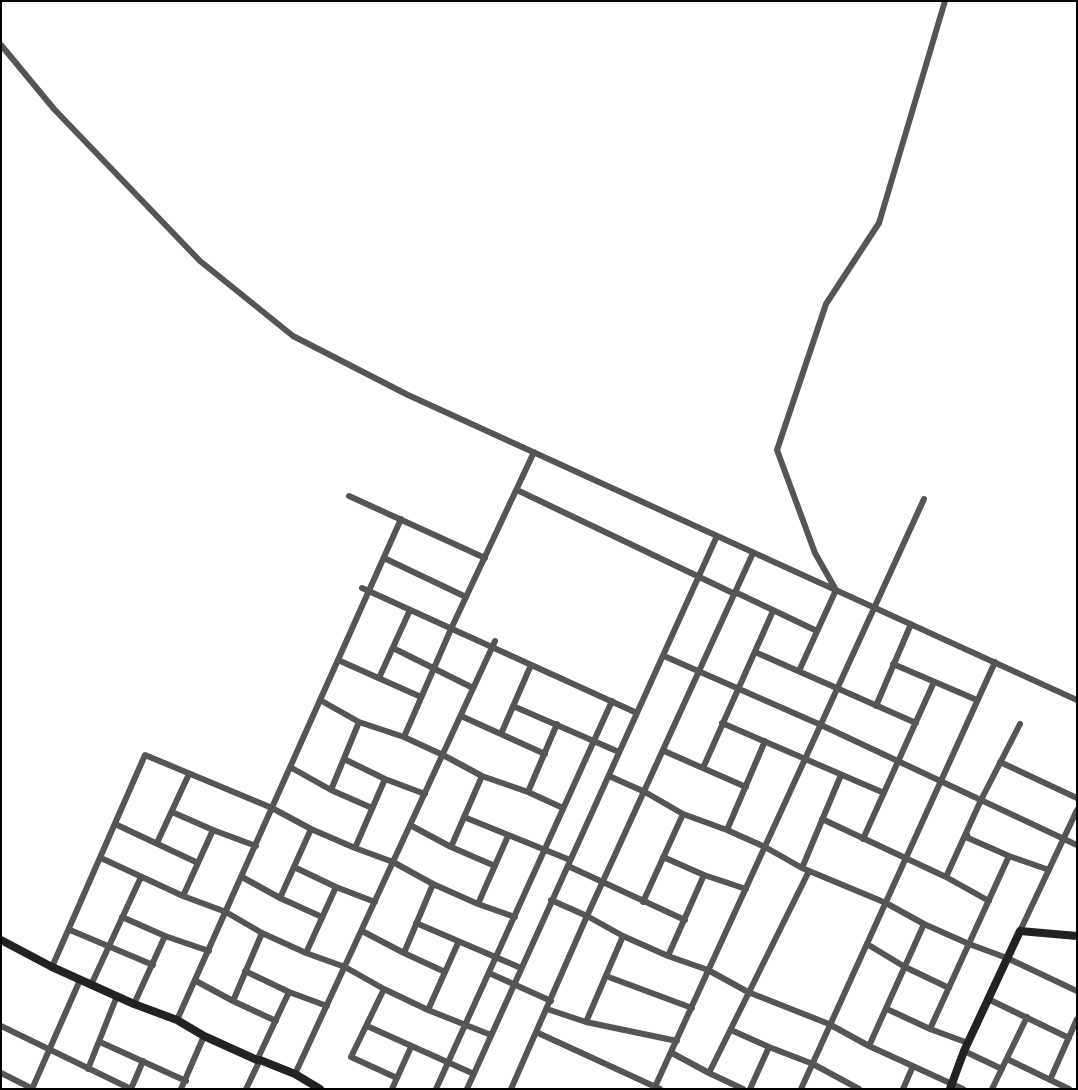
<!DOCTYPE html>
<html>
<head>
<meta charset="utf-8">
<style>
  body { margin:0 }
  #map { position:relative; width:1078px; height:1090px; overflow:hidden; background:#fff; font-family:Karla,sans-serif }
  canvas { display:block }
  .frame { position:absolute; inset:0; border:2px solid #000; pointer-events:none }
</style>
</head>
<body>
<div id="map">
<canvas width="1078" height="1090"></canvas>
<div class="frame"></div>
</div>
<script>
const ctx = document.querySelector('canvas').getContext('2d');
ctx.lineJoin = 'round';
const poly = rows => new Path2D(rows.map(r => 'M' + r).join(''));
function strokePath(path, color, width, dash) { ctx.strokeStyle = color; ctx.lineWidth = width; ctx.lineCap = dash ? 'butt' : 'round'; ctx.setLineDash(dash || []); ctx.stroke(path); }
strokePath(poly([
  [1,45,54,109,200,261,293,336,408,395,1077,700],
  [517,490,735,594],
  [349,496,485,558],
  [384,558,466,597],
  [362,588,637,713],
  [735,592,817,631],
  [393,648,473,688],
  [755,652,916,723],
  [664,656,821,725,1077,845],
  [338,660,421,697],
  [893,664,977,700],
  [799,671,836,590,815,553,777,450,826,304,879,223,945,1],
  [379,678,410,610],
  [320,700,359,722,404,737,443,755,482,776,528,792,563,808],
  [513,706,619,752],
  [876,706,911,624],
  [461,716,545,754],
  [722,723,884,793],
  [501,734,531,665],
  [404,737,451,629,534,452],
  [664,751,746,787],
  [344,759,385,779,425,794],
  [1000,762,1077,798],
  [290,767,331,790,372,808],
  [703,768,773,611],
  [609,776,645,792,683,814,727,830,765,847,802,868,886,903,924,924,969,944,1007,958,1077,991],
  [331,790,359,722],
  [528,792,557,724],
  [172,812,213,830,256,846],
  [464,817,570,860],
  [822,819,946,877,989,901],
  [115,824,198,863],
  [410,825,451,847,495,866],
  [727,830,765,741],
  [967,834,968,838,1009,856,1049,870],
  [863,839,934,682],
  [157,843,189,774],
  [451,847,482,776],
  [355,848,385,779],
  [663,857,704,875,746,889],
  [101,858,183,896,226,912,262,933,306,953,345,967,384,989,428,1010,491,1035],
  [568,866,685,920],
  [294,867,336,887,375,902],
  [802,868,841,775],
  [242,877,280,898,322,917],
  [946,877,981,800,1020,724],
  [183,896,213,830],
  [280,898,311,829],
  [551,900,587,916,623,936,668,956,708,970,748,992,829,1024,869,1046,963,1089],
  [643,902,683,814],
  [478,904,508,836],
  [122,917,165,936,209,951],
  [416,923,521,968],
  [70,930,153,965],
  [362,931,404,953,445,972],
  [1020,931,1077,810],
  [867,944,905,967,949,988],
  [306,953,336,887],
  [404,953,433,884],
  [668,956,704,875],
  [52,967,145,755,272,808,311,829,355,848,393,862,433,884,478,904,515,917],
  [245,971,289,992,327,1006],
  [489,973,551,1001],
  [606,976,692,1008],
  [196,981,233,1001,276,1021],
  [91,985,141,877],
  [384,989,351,1057,397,1078],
  [988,999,1069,1038],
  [233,1001,262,933],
  [134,1004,165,936],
  [547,1009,586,1022,677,1041],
  [887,1009,930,1029,968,1043],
  [428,1010,458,943],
  [177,1020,401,519],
  [586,1022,623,936],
  [1,1026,131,1089],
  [367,1026,474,1074],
  [930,1029,1009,856],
  [731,1030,769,1047,813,1064,859,1089],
  [536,1032,660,1089],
  [100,1042,186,1081],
  [869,1046,924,924],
  [964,1051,1002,1069],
  [672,1053,709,1073,743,1089],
  [1007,1059,1069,1089],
  [257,1060,289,992],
  [88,1069,117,996],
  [1,1073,33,1089],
  [709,1073,809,871],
  [295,1074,495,641],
  [1050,1080,1077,1019],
  [32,1089,80,980],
  [131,1089,143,1061],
  [181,1089,204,1036],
  [246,1089,260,1060],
  [392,1089,411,1047],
  [436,1089,612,701],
  [467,1089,717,536],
  [511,1089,587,916,753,553],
  [654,1089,924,499],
  [750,1089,769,1047],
  [801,1089,995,662],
  [903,1089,913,1066],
  [992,1089,1027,1017]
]), '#555', 6);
strokePath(poly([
  [1,940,52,967,134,1004,177,1020,204,1036,257,1060,260,1060,295,1074,320,1089],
  [950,1089,964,1051,1020,931,1077,936]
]), '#222', 8);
</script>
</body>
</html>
